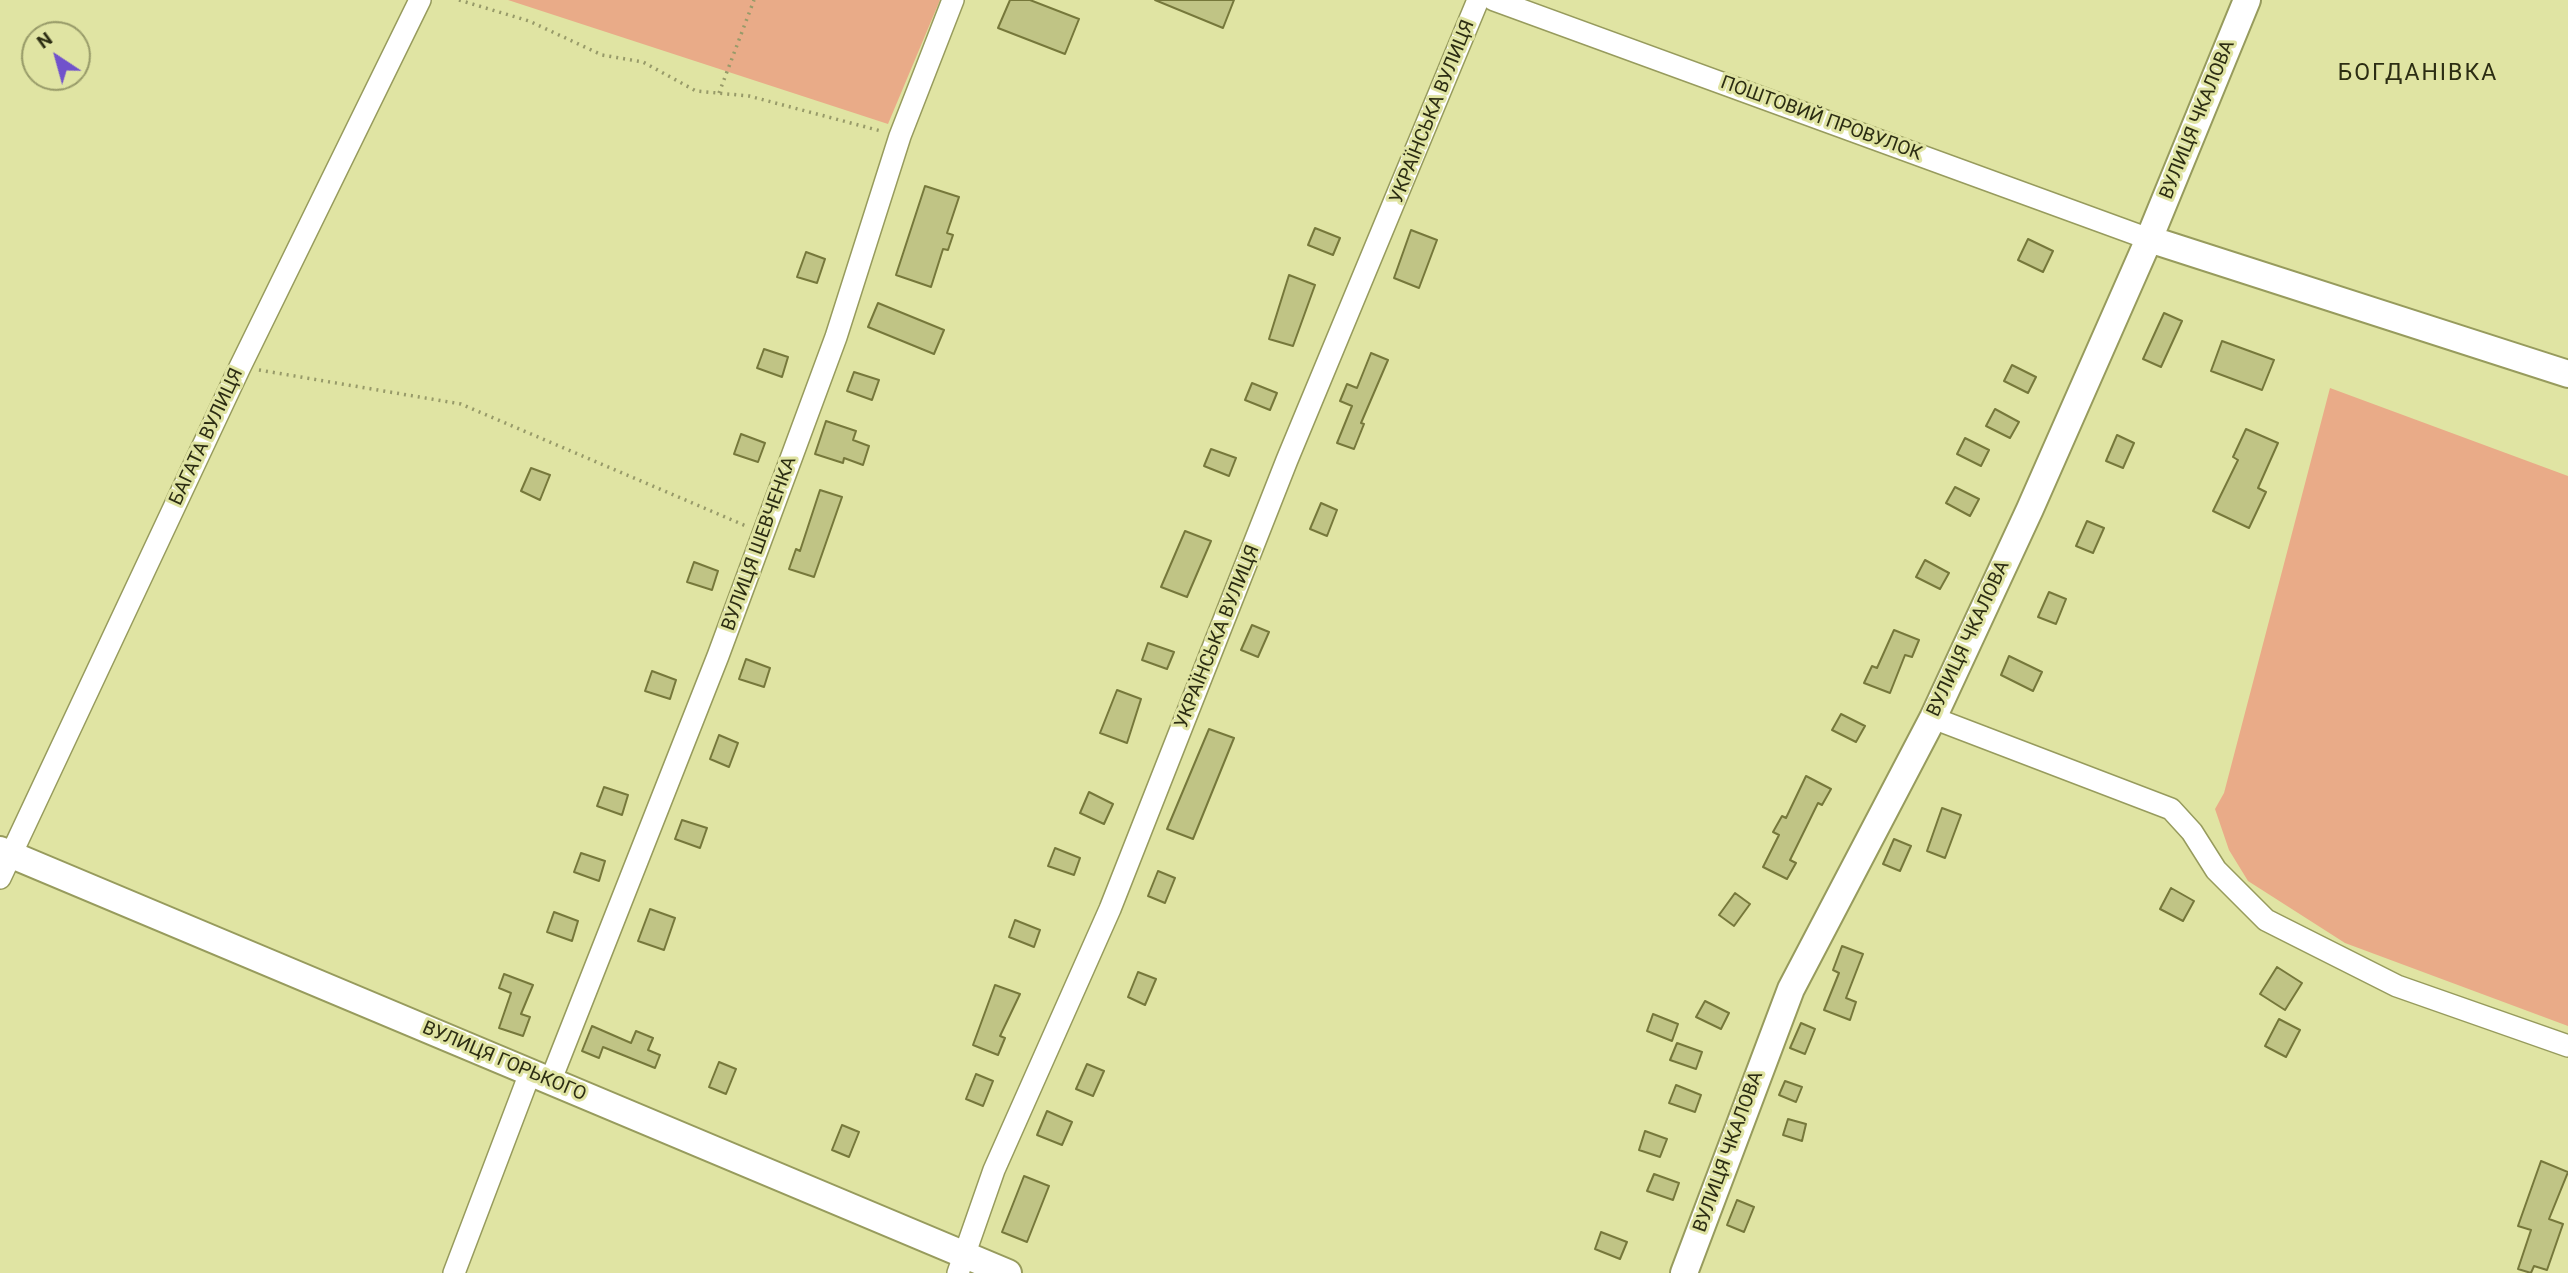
<!DOCTYPE html>
<html>
<head>
<meta charset="utf-8">
<style>
  body { margin:0 }
  #map { position:relative; width:2568px; height:1273px; overflow:hidden; background:#e0e4a3; font-family:Roboto,sans-serif }
  canvas { display:block }
  .north { position:absolute; left:21px; top:21px; width:70px; height:70px; box-sizing:border-box; background:#e0e4a3; border:2px solid #989b69; border-radius:50%; rotate:324deg; font-size:19px; font-weight:700; line-height:28px; text-align:center; color:#2c2d13 }
  .north::after { content:''; display:block; margin:auto; width:24px; height:32px; background:#7152cb; clip-path:polygon(50% 0,100% 100%,50% 72%,0 100%) }
</style>
</head>
<body>
<div id="map">
<canvas width="2568" height="1273"></canvas>
<div class="north">N</div>
</div>
<script>
const ctx = document.querySelector('canvas').getContext('2d');
ctx.lineJoin = 'round';
function fillPath(path, color) { ctx.fillStyle = color; ctx.fill(path, 'evenodd'); }
const poly = rows => new Path2D(rows.map(r => 'M' + r).join(''));
function strokePath(path, color, width, dash) { ctx.strokeStyle = color; ctx.lineWidth = width; ctx.lineCap = dash ? 'butt' : 'round'; ctx.setLineDash(dash || []); ctx.stroke(path); }
function write(font, color, halo, rows, align = 'center') {
  ctx.font = font + ' Roboto,sans-serif'; ctx.lineWidth = 6; ctx.setLineDash([]); ctx.textBaseline = 'middle'; ctx.strokeStyle = halo; ctx.fillStyle = color; for (const [text, x, y, turn = 0] of rows) {
    ctx.save(); ctx.translate(x, y); ctx.rotate((+turn || 0) * Math.PI / 180); ctx.textAlign = isNaN(turn) ? turn : align; if (halo) ctx.strokeText(text, 0, 0); ctx.fillText(text, 0, 0); ctx.restore();
  }
}
fillPath(poly([
  [508,0,940,0,888,124],
  [2330,388,2568,476,2568,1026,2345,943,2248,881,2229,850,2215,809,2224,793]
]), '#e9ab88');
const building = poly([
  [1010,0,1030,0,1079,19,1065,54,998,28,1010,0],
  [1155,0,1234,0,1223,28,1155,0],
  [925,186,959,197,947,233,953,235,948,250,943,249,931,287,896,275,925,186],
  [1315,228,1340,238,1333,255,1308,245,1315,228],
  [1411,230,1437,240,1419,288,1394,278,1411,230],
  [2028,239,2053,251,2043,272,2018,260,2028,239],
  [806,252,825,259,817,283,797,277,806,252],
  [1289,275,1315,285,1293,346,1269,339,1289,275],
  [878,303,944,330,934,354,868,327,878,303],
  [2164,313,2182,321,2161,367,2143,359,2164,313],
  [2222,341,2274,360,2262,390,2211,371,2222,341],
  [764,349,788,357,782,377,757,368,764,349],
  [1371,353,1388,360,1361,423,1364,424,1354,449,1337,443,1352,406,1340,401,1347,384,1357,388,1371,353],
  [2012,365,2036,377,2028,393,2004,381,2012,365],
  [854,372,879,380,872,400,847,391,854,372],
  [1252,383,1277,393,1270,410,1245,400,1252,383],
  [1995,409,2019,422,2010,438,1986,426,1995,409],
  [826,421,856,431,853,440,869,446,863,465,844,458,843,463,815,454,826,421],
  [2246,429,2278,443,2258,488,2266,492,2249,528,2213,511,2238,460,2233,457,2246,429],
  [741,434,765,443,758,462,734,454,741,434],
  [2117,435,2134,443,2123,468,2106,461,2117,435],
  [1965,438,1989,450,1981,466,1957,454,1965,438],
  [1211,449,1236,458,1229,476,1204,466,1211,449],
  [531,468,550,475,540,500,521,491,531,468],
  [1955,487,1979,499,1970,516,1946,503,1955,487],
  [820,490,842,497,814,577,789,569,796,549,800,551,820,490],
  [1321,503,1337,510,1327,536,1310,529,1321,503],
  [2087,521,2104,528,2093,553,2076,546,2087,521],
  [1185,531,1211,541,1187,597,1161,587,1185,531],
  [1925,560,1949,573,1940,589,1916,577,1925,560],
  [694,562,718,571,712,590,687,582,694,562],
  [2049,592,2066,599,2056,624,2038,617,2049,592],
  [1252,625,1269,632,1258,657,1241,650,1252,625],
  [1894,630,1919,640,1912,657,1905,655,1890,693,1864,683,1872,666,1877,668,1894,630],
  [1148,643,1174,652,1167,669,1142,660,1148,643],
  [2009,656,2042,672,2033,691,2001,675,2009,656],
  [746,659,770,668,764,687,739,679,746,659],
  [652,671,676,680,670,699,645,691,652,671],
  [1117,690,1141,699,1127,743,1100,733,1117,690],
  [1841,714,1865,726,1856,742,1832,730,1841,714],
  [1209,729,1234,738,1193,839,1167,829,1209,729],
  [719,735,738,743,729,767,710,759,719,735],
  [1806,776,1831,789,1822,805,1818,803,1790,860,1796,863,1787,879,1763,867,1779,835,1773,832,1782,816,1786,818,1806,776],
  [604,787,628,795,622,815,597,806,604,787],
  [1089,792,1113,804,1104,824,1080,813,1089,792],
  [1942,808,1961,815,1945,858,1927,851,1942,808],
  [682,820,707,828,700,848,675,839,682,820],
  [1894,839,1911,846,1900,871,1883,864,1894,839],
  [1055,848,1080,858,1074,875,1048,866,1055,848],
  [581,853,605,861,599,881,574,872,581,853],
  [1158,871,1175,878,1165,903,1148,896,1158,871],
  [2171,888,2194,901,2183,921,2160,909,2171,888],
  [1735,893,1750,904,1734,926,1719,915,1735,893],
  [650,909,675,918,664,950,638,941,650,909],
  [554,912,578,921,572,941,547,932,554,912],
  [1015,920,1040,930,1034,947,1009,937,1015,920],
  [1842,946,1863,954,1846,998,1856,1002,1850,1020,1824,1010,1839,973,1833,970,1842,946],
  [2277,967,2302,983,2285,1010,2260,994,2277,967],
  [1138,972,1156,979,1145,1005,1128,997,1138,972],
  [504,974,533,985,521,1014,530,1017,523,1036,499,1028,511,993,499,988,504,974],
  [995,985,1020,994,1000,1036,1005,1038,998,1055,973,1045,995,985],
  [1705,1001,1729,1013,1721,1029,1696,1017,1705,1001],
  [1653,1014,1678,1024,1672,1041,1647,1031,1653,1014],
  [2279,1019,2300,1030,2286,1057,2265,1046,2279,1019],
  [1801,1023,1815,1029,1805,1054,1790,1048,1801,1023],
  [592,1026,631,1043,636,1031,653,1038,648,1050,660,1055,655,1068,603,1047,599,1058,582,1051,592,1026],
  [1677,1043,1702,1052,1696,1069,1670,1060,1677,1043],
  [719,1062,736,1069,726,1094,709,1087,719,1062],
  [1087,1064,1104,1071,1093,1096,1076,1089,1087,1064],
  [976,1074,993,1081,983,1106,966,1099,976,1074],
  [1785,1081,1802,1087,1796,1102,1779,1095,1785,1081],
  [1676,1085,1701,1095,1695,1112,1669,1103,1676,1085],
  [1047,1111,1072,1122,1062,1145,1037,1135,1047,1111],
  [1788,1119,1806,1124,1802,1141,1783,1135,1788,1119],
  [842,1125,859,1132,849,1157,832,1150,842,1125],
  [1645,1131,1667,1139,1660,1157,1639,1150,1645,1131],
  [2541,1161,2568,1172,2549,1219,2563,1224,2547,1270,2534,1266,2531,1273,2518,1269,2531,1230,2518,1226,2541,1161],
  [1654,1174,1679,1183,1673,1200,1647,1191,1654,1174],
  [1024,1176,1049,1186,1027,1242,1002,1232,1024,1176],
  [1737,1200,1754,1207,1744,1232,1727,1225,1737,1200],
  [1601,1232,1627,1242,1620,1259,1595,1249,1601,1232]
]);
fillPath(building, '#c0c485');
strokePath(building, '#76783b', 2);
const minor = poly([
  [1494,0,2149,239],
  [1933,718,2171,809,2192,832,2216,870,2266,920,2397,986,2568,1046],
  [0,878,240,367,420,0],
  [550,1082,718,656,836,337,900,136,953,0],
  [454,1273,530,1073],
  [958,1273,994,1170,1110,909,1287,460,1478,0]
]);
const tertiary = poly([
  [2149,239,2568,374],
  [0,850,1008,1273],
  [1684,1273,1791,989,1933,718,2030,509,2149,239,2247,0]
]);
strokePath(minor, '#979b5d', 24);
strokePath(tertiary, '#979b5d', 30);
strokePath(poly([
  [459,0,529,21,602,55,643,62,696,91,749,96,881,131],
  [719,93,754,0],
  [259,370,461,404,746,526]
]), '#979a69', 3.5, [2, 5]);
strokePath(minor, '#fff', 21);
strokePath(tertiary, '#fff', 26);
write('19px', '#2c2d13', '#e0e4a3', [
  ["УКРАЇНСЬКА ВУЛИЦЯ",1433,112,-68],
  ["ПОШТОВИЙ ПРОВУЛОК",1821,119,20],
  ["ВУЛИЦЯ ЧКАЛОВА",2198,120,-68],
  ["БАГАТА ВУЛИЦЯ",207,437,-65],
  ["ВУЛИЦЯ ШЕВЧЕНКА",760,544,-70],
  ["УКРАЇНСЬКА ВУЛИЦЯ",1218,637,-68],
  ["ВУЛИЦЯ ЧКАЛОВА",1969,639,-65],
  ["ВУЛИЦЯ ГОРЬКОГО",504,1062,23],
  ["ВУЛИЦЯ ЧКАЛОВА",1729,1152,-70]
]);
ctx.letterSpacing = '2px';
write('23px', '#2c2d13', '#e0e4a3', [
  ["БОГДАНІВКА",2418,74]
]);
ctx.letterSpacing = '0px';
</script>
</body>
</html>
